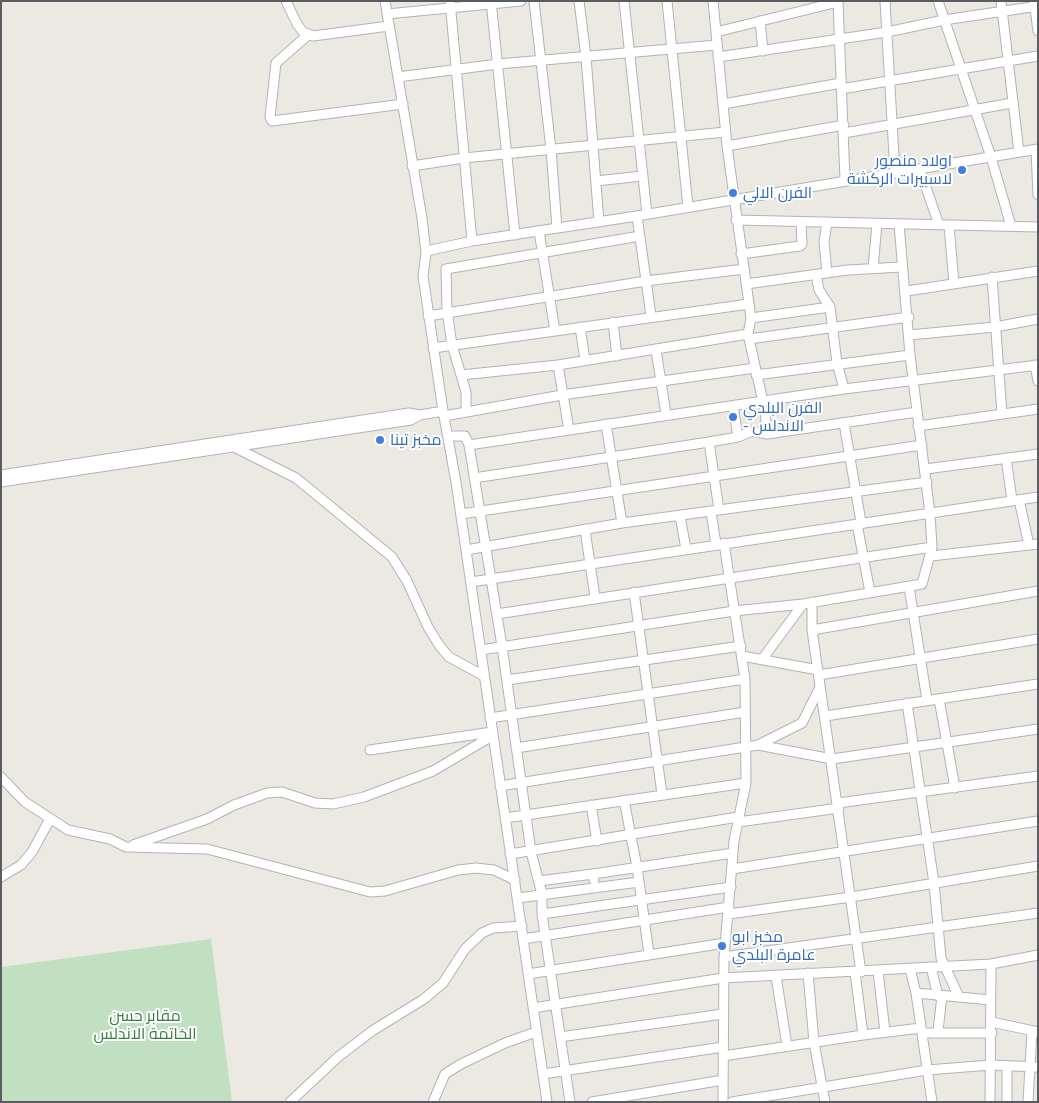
<!DOCTYPE html>
<html>
<head>
<meta charset="utf-8">
<style>
  body { margin:0 }
  #map { position:relative; width:1039px; height:1103px; overflow:hidden; background:#ebe9e1; font-family:Karla,sans-serif }
  canvas { display:block }
  .frame { position:absolute; inset:0; border:2px solid #5a5c60; pointer-events:none }
</style>
</head>
<body>
<div id="map">
<canvas width="1039" height="1103"></canvas>
<div class="frame"></div>
</div>
<script>
const ctx = document.querySelector('canvas').getContext('2d');
ctx.lineJoin = 'round';
function fillPath(path, color) { ctx.fillStyle = color; ctx.fill(path, 'evenodd'); }
const poly = rows => new Path2D(rows.map(r => 'M' + r).join(''));
function strokePath(path, color, width, dash) { ctx.strokeStyle = color; ctx.lineWidth = width; ctx.lineCap = dash ? 'butt' : 'round'; ctx.setLineDash(dash || []); ctx.stroke(path); }
function write(font, color, halo, rows, align = 'center') {
  ctx.font = font + ' Karla,Cairo,sans-serif'; ctx.lineWidth = 4; ctx.setLineDash([]); ctx.textBaseline = 'middle'; ctx.strokeStyle = halo; ctx.fillStyle = color; for (const [text, x, y, turn = 0] of rows) {
    ctx.save(); ctx.translate(x, y); ctx.rotate((+turn || 0) * Math.PI / 180); ctx.textAlign = isNaN(turn) ? turn : align; if (halo) ctx.strokeText(text, 0, 0); ctx.fillText(text, 0, 0); ctx.restore();
  }
}
fillPath(poly([
  [211,939,232,1102,1,1102,1,967]
]), '#c0e0c1');
const minor = poly([
  [286,1,297,24,303,32,313,36,389,26],
  [385,1,422,218,426,253],
  [450,1,472,241],
  [491,1,515,235],
  [534,1,551,149,557,228],
  [579,1,586,57,599,222],
  [624,1,647,214],
  [667,1,688,207],
  [713,1,727,146,751,318,748,334,765,411,767,434],
  [838,1,845,181],
  [885,1,895,173],
  [938,1,991,157,1011,226],
  [1001,1,1019,152],
  [1034,1,1038,31],
  [387,14,521,1],
  [760,21,763,51],
  [716,32,838,2],
  [308,35,276,63,270,117,272,121,403,104],
  [718,57,887,32,944,20,1038,6],
  [398,77,498,64,717,45],
  [841,89,1038,56],
  [723,104,841,83],
  [844,133,1012,103],
  [727,146,844,125],
  [1036,150,1038,195],
  [412,166,464,158,725,132],
  [920,170,939,225],
  [596,181,642,176],
  [637,216,651,316],
  [736,220,1038,227],
  [949,225,954,284],
  [539,231,555,331],
  [741,254,800,246,802,244,801,222],
  [873,268,877,224],
  [827,273,824,242,827,222],
  [816,275,819,290,830,307,837,363,844,389],
  [992,277,1002,414],
  [746,284,848,270,901,267],
  [907,291,1038,271],
  [428,316,646,281,744,269],
  [751,318,830,307],
  [613,322,617,356],
  [580,327,585,360],
  [909,335,995,327,1038,319],
  [749,339,909,317],
  [433,348,749,304],
  [656,350,666,414],
  [558,365,569,430],
  [1035,365,1038,381],
  [461,375,558,365,748,334],
  [756,375,910,355],
  [733,406,738,437],
  [443,411,456,482,547,1102],
  [466,411,466,392,452,345,447,311,446,269,640,236],
  [444,416,562,395,755,368],
  [844,423,861,522],
  [606,424,622,523],
  [918,426,1038,409],
  [448,436,465,436,469,445,502,646,531,852,542,894,542,914],
  [709,442,719,510],
  [469,445,844,389,1038,365],
  [234,447,296,478,392,557,407,581,428,627,439,645,449,657,484,676],
  [1006,458,1012,500],
  [926,469,1038,454],
  [1,475,409,413,420,415],
  [474,478,709,442,738,437,752,431,767,434,917,412],
  [1,482,411,420,420,415,443,411,423,276,426,253,431,250,472,241,637,216,1038,149],
  [1019,500,1029,545],
  [711,512,716,544],
  [461,514,922,445],
  [680,516,686,549],
  [857,524,870,592],
  [585,530,595,597],
  [466,550,622,523,927,482],
  [931,556,1038,544],
  [471,582,1038,497],
  [909,587,927,700],
  [634,592,662,794],
  [812,602,812,630,861,972],
  [497,614,932,547],
  [812,630,1038,591],
  [481,650,734,611,803,604,922,584,932,547,930,514,910,355,899,224],
  [742,656,818,670],
  [763,658,803,604],
  [819,675,1038,639],
  [507,680,741,646],
  [939,699,955,788],
  [907,703,934,883,941,958,959,997],
  [825,716,1038,684],
  [490,718,745,679],
  [758,745,802,723,820,687],
  [516,748,745,712],
  [370,750,492,732],
  [1,777,25,802,68,830,110,839,126,847,207,849,370,892,385,891,458,870,476,868,494,870,515,880],
  [500,786,758,745,832,759,1038,729],
  [624,800,637,867,649,954],
  [838,803,1038,776],
  [591,805,597,841],
  [505,818,746,783],
  [738,822,839,808],
  [133,845,207,819,234,805,267,793,282,792,315,803,333,804,364,797,433,771,492,736],
  [510,854,738,817],
  [732,869,1038,821],
  [593,874,733,853],
  [1,877,21,865,32,852,50,819],
  [539,881,593,874,594,880],
  [518,898,639,882],
  [729,914,851,897,1038,866],
  [523,939,729,907],
  [724,957,1038,913],
  [931,967,938,996],
  [910,969,916,993,932,1102],
  [878,971,885,1032],
  [855,972,863,1035],
  [808,973,814,1042,825,1102],
  [528,974,725,943],
  [776,976,787,1046],
  [916,993,991,1000],
  [533,1008,723,978,991,964,1038,955],
  [992,1022,1038,1032],
  [938,1031,942,996],
  [922,1033,992,1033],
  [560,1037,723,1014],
  [723,1056,863,1035,921,1028],
  [543,1074,723,1047],
  [290,1102,338,1057,372,1031,424,999,443,983,465,949,482,933,493,928,522,926],
  [433,1102,445,1074,461,1064,505,1043,536,1032],
  [570,1102,542,914,731,887],
  [592,1102,723,1080],
  [723,1102,724,957,734,841,746,783,745,679,724,543],
  [732,1102,927,1070,991,1065,1038,1067],
  [990,1102,991,964],
  [1007,1102,1007,1066],
  [1028,1102,1032,1031]
]);
strokePath(minor, '#b2b3b7', 11);
strokePath(minor, '#fff', 9);
for (const [x, y, r, color] of [
  [962,170,5,"#3f7fe0"],
  [733,193,5,"#3f7fe0"],
  [733,417,5,"#3f7fe0"],
  [380,440,5,"#3f7fe0"],
  [722,946,5,"#3f7fe0"]
]) { const dot = new Path2D(); dot.arc(x, y, r, 0, 2 * Math.PI); ctx.fillStyle = color; ctx.fill(dot); strokePath(dot, '#fff', 2); }
write('16px', '#366cbe', '#fff', [
  ["اولاد منصور",952,161,"right"],
  ["لاسبيرات الركشة",952,179,"right"],
  ["الفرن الالي",743,193],
  ["الفرن البلدي",743,408],
  ["- الاندلس",743,426],
  ["مخبز تينا",390,440],
  ["مخبز ابو",732,937],
  ["عامرة البلدي",732,955]
], 'left');
write('16px', '#3d7c42', '#fff', [
  ["مقابر حسن",145,1016],
  ["الخاتمة الاندلس",145,1034]
]);
</script>
</body>
</html>
